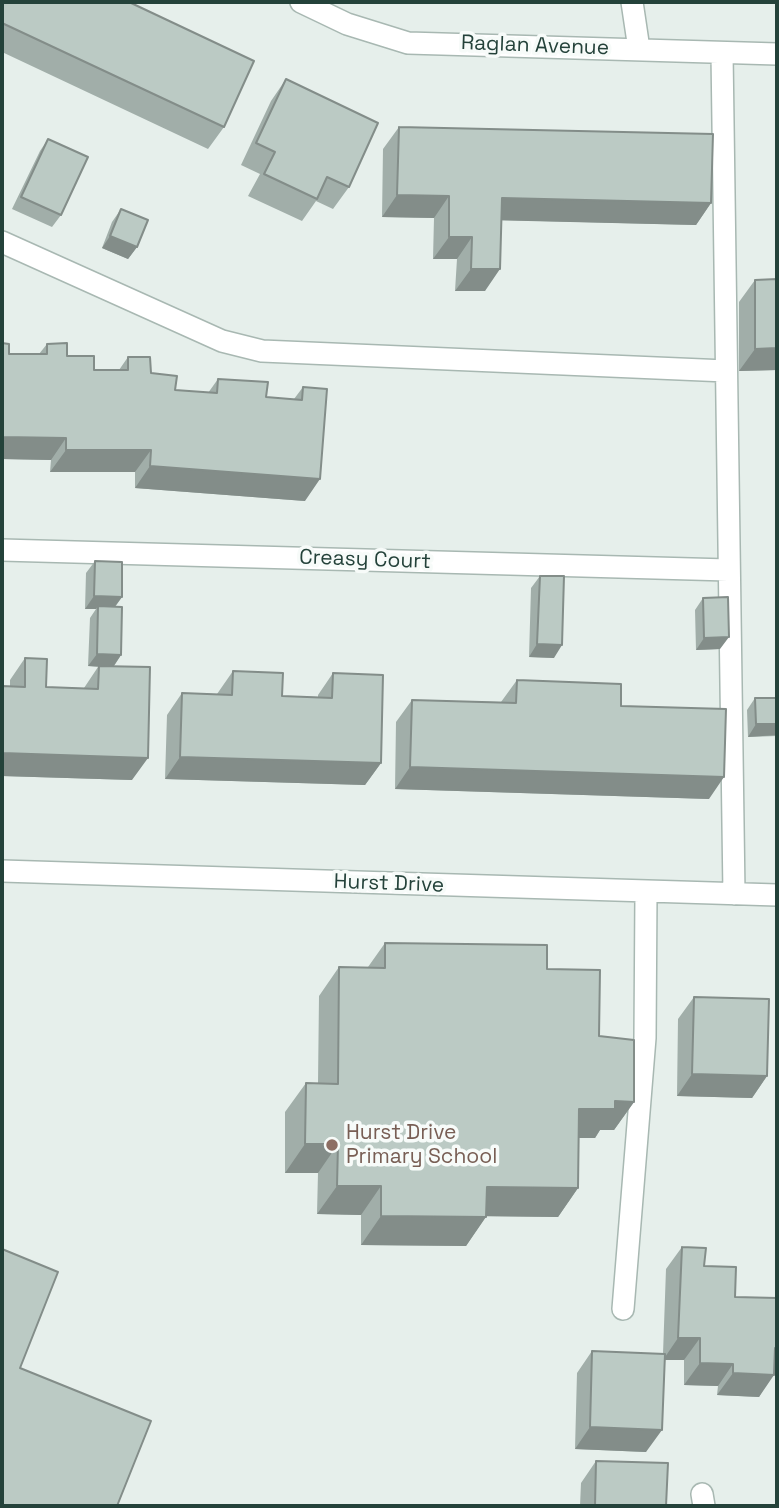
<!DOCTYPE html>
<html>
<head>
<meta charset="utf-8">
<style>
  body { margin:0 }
  #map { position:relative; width:779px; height:1508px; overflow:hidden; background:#e6efeb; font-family:"Space Grotesk",sans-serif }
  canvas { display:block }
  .frame { position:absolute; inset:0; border:4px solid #24423a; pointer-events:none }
</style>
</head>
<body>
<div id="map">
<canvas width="779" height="1508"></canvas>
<div class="frame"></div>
</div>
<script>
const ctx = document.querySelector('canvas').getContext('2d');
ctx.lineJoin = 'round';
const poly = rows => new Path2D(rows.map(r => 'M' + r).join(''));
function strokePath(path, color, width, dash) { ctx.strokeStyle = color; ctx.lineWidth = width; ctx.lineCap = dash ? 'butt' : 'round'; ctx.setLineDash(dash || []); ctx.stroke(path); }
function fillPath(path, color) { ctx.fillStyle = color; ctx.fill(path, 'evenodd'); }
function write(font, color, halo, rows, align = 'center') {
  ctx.font = font + ' "Space Grotesk",sans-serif'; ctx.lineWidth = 7; ctx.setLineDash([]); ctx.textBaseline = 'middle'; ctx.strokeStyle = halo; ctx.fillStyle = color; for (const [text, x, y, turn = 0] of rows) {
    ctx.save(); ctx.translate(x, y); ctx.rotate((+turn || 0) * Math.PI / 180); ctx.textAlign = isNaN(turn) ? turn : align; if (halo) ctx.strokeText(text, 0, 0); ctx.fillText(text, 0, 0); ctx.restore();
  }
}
const minor = poly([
  [301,2,347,24,408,43,777,54],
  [632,2,639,49],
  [722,53,734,894],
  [2,242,222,341,262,351,726,371],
  [2,550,728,570],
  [2,871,777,895],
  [623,1309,645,1038,646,893],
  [702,1494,704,1506]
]);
strokePath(minor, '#a8b8b2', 24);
strokePath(minor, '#fff', 21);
fillPath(poly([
  [2,2,224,127,208,149,2,52],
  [286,79,349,187,333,209,316,201,302,221,248,196,260,174,241,165,271,101],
  [399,127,711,203,696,225,501,220,485,291,455,291,457,259,433,259,434,218,382,217,383,149],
  [48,139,61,215,52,227,12,209,40,151],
  [121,209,137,247,128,259,102,248,112,222],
  [777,279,777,370,739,371,739,302,755,280],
  [2,343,9,354,39,354,47,344,67,356,94,370,119,370,128,357,175,390,208,393,218,379,266,397,294,399,303,387,305,501,135,488,135,472,50,472,51,460,2,459],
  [95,561,122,597,115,607,121,655,114,666,132,780,2,776,2,686,10,686,10,680,25,658,46,687,84,688,98,667,88,666,90,618,96,609,85,609,86,573],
  [540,576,554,658,529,657,531,588],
  [703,598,720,649,696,650,695,610],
  [233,671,282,696,318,697,318,695,333,673,381,763,365,785,165,779,167,715,182,693,217,694],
  [517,680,621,706,709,799,395,789,396,722,412,700,501,702],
  [755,698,777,736,748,737,747,710],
  [385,943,547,969,599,1036,634,1102,614,1130,600,1130,595,1138,578,1138,578,1188,558,1217,486,1216,466,1246,361,1245,361,1215,317,1214,318,1173,285,1173,285,1112,306,1083,318,1083,319,996,339,967,368,967],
  [694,997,767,1076,752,1098,677,1096,678,1019],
  [682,1247,704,1266,735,1297,777,1370,774,1370,759,1397,717,1395,718,1386,684,1385,684,1360,664,1360,646,1452,575,1449,577,1373,592,1351,663,1354,666,1269],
  [596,1461,666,1506,580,1506,581,1483]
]), '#a1aea9');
fillPath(poly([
  [397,195,449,196,434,218,382,217],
  [502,198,711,203,696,225,486,220],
  [110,236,137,247,128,259,102,248],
  [449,237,472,237,457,259,433,259],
  [471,269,500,269,485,291,455,291],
  [777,348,777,370,739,371,755,349],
  [2,437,66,438,51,460,2,459],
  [66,450,151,450,135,472,50,472],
  [150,466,320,479,305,501,135,488],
  [94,596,122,597,113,609,98,606,96,609,85,609],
  [729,637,720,649,696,650,704,638],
  [537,644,562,645,554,658,529,657],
  [97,654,121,655,113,667,88,666],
  [756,724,777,724,777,735,748,737],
  [2,753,148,758,132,780,2,776],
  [180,757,381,763,365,785,165,779],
  [410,767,724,777,709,799,395,789],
  [692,1074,767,1076,752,1098,677,1096],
  [615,1101,634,1102,614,1130,600,1130,595,1138,559,1138,579,1109],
  [305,1144,338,1144,318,1173,285,1173],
  [337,1186,381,1186,361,1215,317,1214],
  [487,1187,578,1188,558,1217,467,1216],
  [381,1216,486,1217,466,1246,361,1245],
  [678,1338,700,1338,684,1360,663,1360],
  [775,1348,777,1348,777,1370,760,1370],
  [700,1363,733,1364,718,1386,684,1385],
  [733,1373,774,1375,759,1397,717,1395],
  [590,1427,662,1430,646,1452,575,1449]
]), '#838d89');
const building = poly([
  [2,2,129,2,254,61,224,127,2,23,2,2],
  [286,79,378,123,349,187,327,177,317,199,264,174,275,152,256,143,286,79],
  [399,127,713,134,711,203,502,198,500,269,471,269,472,237,449,237,449,196,397,195,399,127],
  [48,139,88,157,61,215,21,197,48,139],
  [121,209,148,220,137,247,110,236,121,209],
  [777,279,777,348,755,349,755,280,777,279],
  [2,343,9,344,9,354,47,354,47,344,67,343,67,356,94,356,94,370,128,370,128,357,150,357,151,373,177,376,175,390,217,393,218,379,268,382,266,397,302,400,303,387,327,389,320,479,150,466,151,450,66,450,66,438,2,437,2,343],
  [95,561,122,562,122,597,94,596,95,561],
  [540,576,564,576,562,645,537,644,540,576],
  [728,597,729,637,704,638,703,598,728,597],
  [98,606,122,607,121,655,97,654,98,606],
  [25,658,47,659,46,687,98,689,99,666,150,667,148,758,2,753,2,686,25,687,25,658],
  [233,671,283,673,282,696,332,698,333,673,383,675,381,763,180,757,182,693,232,695,233,671],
  [517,680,621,684,621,706,726,709,724,777,410,767,412,700,516,703,517,680],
  [755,698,777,698,777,724,756,724,755,698],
  [385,943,547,945,547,969,600,970,599,1036,634,1040,634,1102,615,1101,615,1109,579,1109,578,1188,487,1187,486,1217,381,1216,381,1186,337,1186,338,1144,305,1144,306,1083,338,1084,339,967,385,968,385,943],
  [694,997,769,999,767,1076,692,1074,694,997],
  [682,1247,706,1248,704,1266,736,1267,735,1297,777,1298,777,1348,775,1348,774,1375,733,1373,733,1364,700,1363,700,1338,678,1338,682,1247],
  [2,1249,58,1272,20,1368,151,1421,117,1506,2,1506,2,1249],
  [592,1351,665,1354,662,1430,590,1427,592,1351],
  [596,1461,668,1463,666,1506,595,1506,596,1461]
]);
fillPath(building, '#bbcac4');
strokePath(building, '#838d89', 2);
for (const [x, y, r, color] of [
  [332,1145,7,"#8d6e63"]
]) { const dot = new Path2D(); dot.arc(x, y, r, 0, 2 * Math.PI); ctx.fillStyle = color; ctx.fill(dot); strokePath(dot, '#f7fbf9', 2.5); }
write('21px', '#24423a', '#f7fbf9', [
  ["Raglan Avenue",535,46,2],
  ["Creasy Court",365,560,2],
  ["Hurst Drive",389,884,2]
]);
write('21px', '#785e54', '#f7fbf9', [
  ["Hurst Drive",346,1133],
  ["Primary School",346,1157]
], 'left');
</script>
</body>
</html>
